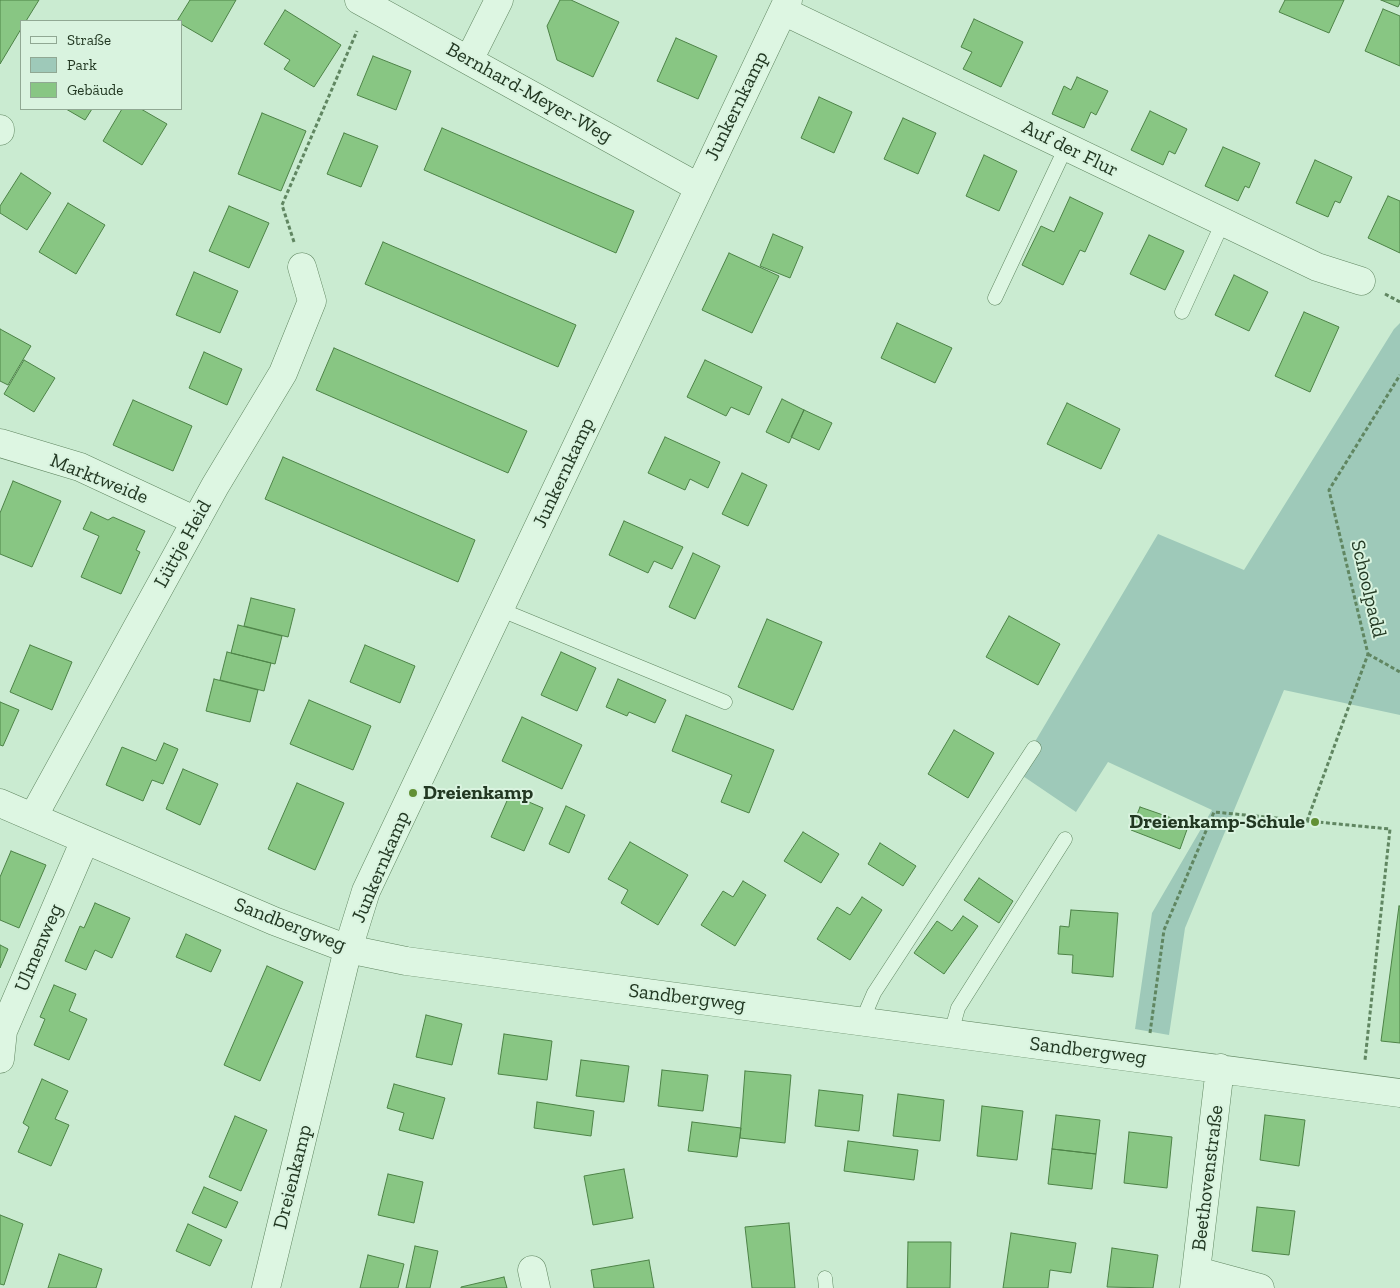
<!DOCTYPE html>
<html>
<head>
<meta charset="utf-8">
<style>
  body { margin:0 }
  #map { position:relative; width:1400px; height:1288px; overflow:hidden; background:#caebd1; font-family:"Zilla Slab",serif }
  canvas { display:block }
  .legend { position:absolute; left:20px; top:20px; width:162px; height:90px; box-sizing:border-box; background:#d9f3df; border:1px solid #90a893; margin:0; padding:6px 9px; list-style:none; font-size:15px; color:#223822 }
  .legend li { display:flex; align-items:center; gap:10px; height:25px }
  .legend b { width:25px; border:1px solid #90a893 }
</style>
</head>
<body>
<div id="map">
<canvas width="1400" height="1288"></canvas>
<ul class="legend">
<li><b style="height:6px;background:#ddf6e2"></b>Straße</li>
<li><b style="height:14px;background:#9ec9b9"></b>Park</li>
<li><b style="height:14px;background:#88c683"></b>Gebäude</li>
</ul>
</div>
<script>
const ctx = document.querySelector('canvas').getContext('2d');
ctx.lineJoin = 'round';
function fillPath(path, color) { ctx.fillStyle = color; ctx.fill(path, 'evenodd'); }
const poly = rows => new Path2D(rows.map(r => 'M' + r).join(''));
function strokePath(path, color, width, dash) { ctx.strokeStyle = color; ctx.lineWidth = width; ctx.lineCap = dash ? 'butt' : 'round'; ctx.setLineDash(dash || []); ctx.stroke(path); }
function write(font, color, halo, rows, align = 'center') {
  ctx.font = font + ' "Zilla Slab",serif'; ctx.lineWidth = 4; ctx.setLineDash([]); ctx.textBaseline = 'middle'; ctx.strokeStyle = halo; ctx.fillStyle = color; for (const [text, x, y, turn = 0] of rows) {
    ctx.save(); ctx.translate(x, y); ctx.rotate((+turn || 0) * Math.PI / 180); ctx.textAlign = isNaN(turn) ? turn : align; if (halo) ctx.strokeText(text, 0, 0); ctx.fillText(text, 0, 0); ctx.restore();
  }
}
fillPath(poly([
  [1400,323,1400,715,1284,690,1185,928,1169,1035,1135,1029,1152,913,1212,810,1108,762,1076,812,1017,772,1158,534,1244,570,1394,329]
]), '#9ec9b9');
const building = poly([
  [0,0,39,0,26,21,21,21,21,29,0,64,0,0],
  [190,0,236,0,212,42,181,24,181,21,177,21,190,0],
  [560,0,571,0,619,22,593,77,557,60,547,26,560,0],
  [1285,0,1344,0,1329,33,1279,12,1285,0],
  [1381,0,1400,0,1400,3,1398,7,1381,0],
  [1383,9,1400,16,1400,66,1365,51,1383,9],
  [285,10,341,45,314,87,284,69,290,60,264,44,285,10],
  [974,19,1023,42,1001,87,963,69,972,52,961,47,974,19],
  [676,38,717,56,698,99,657,81,676,38],
  [373,56,411,71,396,110,357,95,373,56],
  [1077,77,1108,91,1096,115,1091,112,1084,128,1052,114,1064,86,1071,90,1077,77],
  [819,97,852,112,834,153,801,138,819,97],
  [66,109,92,109,85,120,66,109],
  [122,109,141,109,167,124,142,165,103,141,122,109],
  [1150,111,1187,129,1175,154,1169,151,1163,165,1131,150,1150,111],
  [262,113,306,131,281,191,238,174,262,113],
  [903,118,936,133,918,174,884,159,903,118],
  [442,128,634,211,616,253,424,170,442,128],
  [344,133,378,146,361,187,327,174,344,133],
  [1223,147,1260,163,1249,188,1245,186,1238,201,1205,186,1223,147],
  [984,155,1017,171,999,211,966,196,984,155],
  [1315,160,1352,177,1340,203,1335,201,1328,217,1296,203,1315,160],
  [21,173,51,193,27,230,0,213,0,206,21,173],
  [1388,196,1400,201,1400,253,1368,238,1388,196],
  [1070,197,1103,213,1085,252,1080,250,1063,285,1022,265,1041,226,1054,232,1070,197],
  [68,203,105,225,76,274,39,252,68,203],
  [229,206,269,223,249,268,209,251,229,206],
  [773,234,803,247,790,278,760,266,773,234],
  [1149,235,1184,251,1165,290,1130,274,1149,235],
  [383,242,576,325,558,367,365,284,383,242],
  [729,253,779,276,752,333,702,310,729,253],
  [194,272,238,291,220,333,176,315,194,272],
  [1234,275,1268,292,1249,331,1215,315,1234,275],
  [1304,312,1339,327,1310,392,1275,376,1304,312],
  [897,323,952,348,935,383,881,358,897,323],
  [0,329,31,346,8,385,0,381,0,329],
  [334,348,527,431,508,473,316,390,334,348],
  [204,352,242,369,227,405,189,388,204,352],
  [24,360,55,378,34,412,4,394,24,360],
  [705,360,762,387,749,415,731,407,726,416,687,397,705,360],
  [782,399,804,410,789,443,766,432,782,399],
  [133,400,192,426,173,471,113,445,133,400],
  [1067,403,1120,429,1101,469,1047,444,1067,403],
  [804,410,832,423,819,450,791,437,804,410],
  [665,437,720,462,708,488,690,479,685,490,648,473,665,437],
  [283,457,475,540,458,582,265,499,283,457],
  [742,473,767,485,748,526,722,514,742,473],
  [13,481,61,501,32,567,0,554,0,513,13,481],
  [91,512,108,520,113,517,145,531,136,550,140,552,121,594,81,577,99,536,83,529,91,512],
  [624,521,683,547,672,569,654,561,648,573,609,555,624,521],
  [693,553,720,566,695,619,669,607,693,553],
  [251,598,295,609,288,637,244,626,251,598],
  [1009,616,1060,644,1038,685,986,657,1009,616],
  [767,619,822,642,793,710,738,687,767,619],
  [238,625,282,636,275,664,231,653,238,625],
  [30,645,72,662,52,710,10,692,30,645],
  [365,645,415,666,400,703,350,682,365,645],
  [227,652,271,663,264,691,220,680,227,652],
  [561,652,596,668,577,711,541,695,561,652],
  [214,679,258,690,250,722,206,711,214,679],
  [618,679,666,700,655,723,629,712,627,716,606,707,618,679],
  [309,700,371,726,353,770,290,744,309,700],
  [0,702,19,710,3,746,0,745,0,702],
  [686,715,774,750,749,813,721,802,732,775,672,751,686,715],
  [522,717,582,745,562,789,502,761,522,717],
  [954,730,994,753,968,798,928,774,954,730],
  [164,743,178,749,163,784,152,780,143,801,106,785,122,747,156,761,164,743],
  [183,769,218,784,200,825,166,809,183,769],
  [297,783,344,803,315,870,268,849,297,783],
  [510,794,543,808,524,851,491,837,510,794],
  [566,806,585,815,569,853,549,844,566,806],
  [1140,807,1189,824,1180,849,1131,830,1140,807],
  [803,832,839,854,821,883,784,861,803,832],
  [630,842,688,875,658,925,621,903,628,890,608,879,630,842],
  [880,843,916,866,903,886,868,864,880,843],
  [11,851,46,865,19,928,0,920,0,877,11,851],
  [979,878,1013,901,999,923,964,900,979,878],
  [743,881,766,895,735,946,701,925,723,891,733,897,743,881],
  [862,897,882,910,850,960,817,939,837,907,850,915,862,897],
  [95,903,130,918,112,958,95,950,86,970,65,961,80,926,84,928,95,903],
  [1399,906,1400,906,1400,1043,1381,1041,1399,906],
  [1071,910,1118,913,1113,977,1072,973,1073,955,1058,954,1060,926,1069,927,1071,910],
  [963,916,978,926,944,974,914,953,937,921,952,931,963,916],
  [186,934,221,950,211,972,176,957,186,934],
  [0,945,8,949,0,968,0,945],
  [267,966,303,982,260,1081,224,1065,267,966],
  [54,985,76,994,69,1011,87,1019,69,1060,34,1045,45,1019,40,1017,54,985],
  [426,1015,462,1024,452,1065,416,1057,426,1015],
  [504,1034,552,1041,547,1080,498,1074,504,1034],
  [581,1060,629,1066,624,1102,576,1096,581,1060],
  [662,1070,708,1075,703,1111,658,1106,662,1070],
  [745,1071,791,1075,785,1143,740,1138,745,1071],
  [42,1079,68,1091,55,1119,69,1125,51,1166,18,1152,29,1127,23,1123,42,1079],
  [394,1084,445,1098,433,1139,399,1130,404,1113,387,1108,394,1084],
  [819,1090,863,1095,859,1131,815,1126,819,1090],
  [898,1094,944,1100,940,1141,893,1136,898,1094],
  [537,1102,594,1111,591,1136,534,1128,537,1102],
  [982,1106,1023,1111,1017,1160,977,1156,982,1106],
  [1056,1115,1100,1120,1096,1154,1052,1149,1056,1115],
  [1265,1115,1305,1120,1299,1166,1260,1160,1265,1115],
  [235,1116,267,1130,241,1191,209,1177,235,1116],
  [692,1122,741,1128,737,1157,688,1151,692,1122],
  [1129,1132,1172,1137,1167,1188,1124,1183,1129,1132],
  [848,1141,918,1150,914,1180,844,1171,848,1141],
  [1052,1149,1096,1154,1092,1189,1048,1184,1052,1149],
  [624,1169,633,1218,593,1225,584,1176,624,1169],
  [388,1174,423,1182,414,1223,378,1215,388,1174],
  [204,1187,238,1202,226,1228,192,1213,204,1187],
  [1257,1207,1295,1211,1289,1255,1252,1251,1257,1207],
  [0,1215,23,1224,4,1285,0,1284,0,1215],
  [789,1223,795,1288,752,1288,745,1227,789,1223],
  [188,1224,222,1240,210,1266,176,1251,188,1224],
  [1011,1233,1076,1243,1071,1273,1050,1270,1048,1288,1003,1288,1011,1233],
  [908,1242,951,1242,950,1288,907,1288,908,1242],
  [415,1246,438,1251,430,1288,406,1288,415,1246],
  [1112,1248,1158,1255,1153,1288,1107,1287,1112,1248],
  [59,1254,102,1269,96,1288,48,1288,59,1254],
  [368,1255,404,1264,398,1288,360,1288,368,1255],
  [649,1260,654,1288,594,1288,591,1270,649,1260],
  [504,1277,507,1288,461,1288,461,1287,504,1277]
]);
fillPath(building, '#88c683');
strokePath(building, '#4d8347', 1);
const service = poly([
  [995,298,1066,147],
  [1182,312,1223,222],
  [499,609,725,702],
  [862,1021,874,993,1034,748],
  [951,1033,958,1008,1065,839],
  [825,1278,826,1288]
]);
const minor = poly([
  [359,0,698,187],
  [783,11,1317,267,1361,281],
  [469,60,499,0],
  [0,129,0,131],
  [0,443,80,467,196,521],
  [0,803,274,921,348,949,406,961,1400,1093],
  [33,817,215,486,283,373,312,301,302,267],
  [0,1059,3,1031,85,840],
  [532,1270,536,1288],
  [1197,1271,1260,1288],
  [266,1288,348,949,366,891,788,0],
  [1194,1288,1220,1068]
]);
strokePath(service, '#608661', 15);
strokePath(minor, '#608661', 29);
strokePath(poly([
  [294,242,282,205,357,31],
  [1385,294,1400,302],
  [1368,654,1400,672],
  [1307,821,1368,654,1329,490,1400,375],
  [1150,1033,1164,930,1214,812,1390,829,1365,1060]
]), '#608661', 3, [4, 2.5]);
strokePath(service, '#ddf6e2', 14);
strokePath(minor, '#ddf6e2', 28);
for (const [x, y, r, color] of [
  [413,793,5,"#629035"],
  [1315,822,5,"#629035"]
]) { const dot = new Path2D(); dot.arc(x, y, r, 0, 2 * Math.PI); ctx.fillStyle = color; ctx.fill(dot); strokePath(dot, '#d9f3df', 2); }
write('20px', '#223822', '#d9f3df', [
  ["Bernhard-Meyer-Weg",529,93,29],
  ["Junkernkamp",737,106,-64],
  ["Auf der Flur",1070,149,26],
  ["Junkernkamp",564,473,-65],
  ["Marktweide",99,479,22],
  ["Lüttje Heid",183,544,-61],
  ["Schoolpadd",1368,589,77],
  ["Junkernkamp",381,867,-67],
  ["Sandbergweg",290,925,21],
  ["Ulmenweg",39,948,-67],
  ["Sandbergweg",687,998,7],
  ["Sandbergweg",1088,1051,7],
  ["Dreienkamp",293,1177,-76],
  ["Beethovenstraße",1208,1178,-83]
]);
write('bold 20px', '#223822', '#d9f3df', [
  ["Dreienkamp",423,793],
  ["Dreienkamp-Schule",1305,822,"right"]
], 'left');
</script>
</body>
</html>
